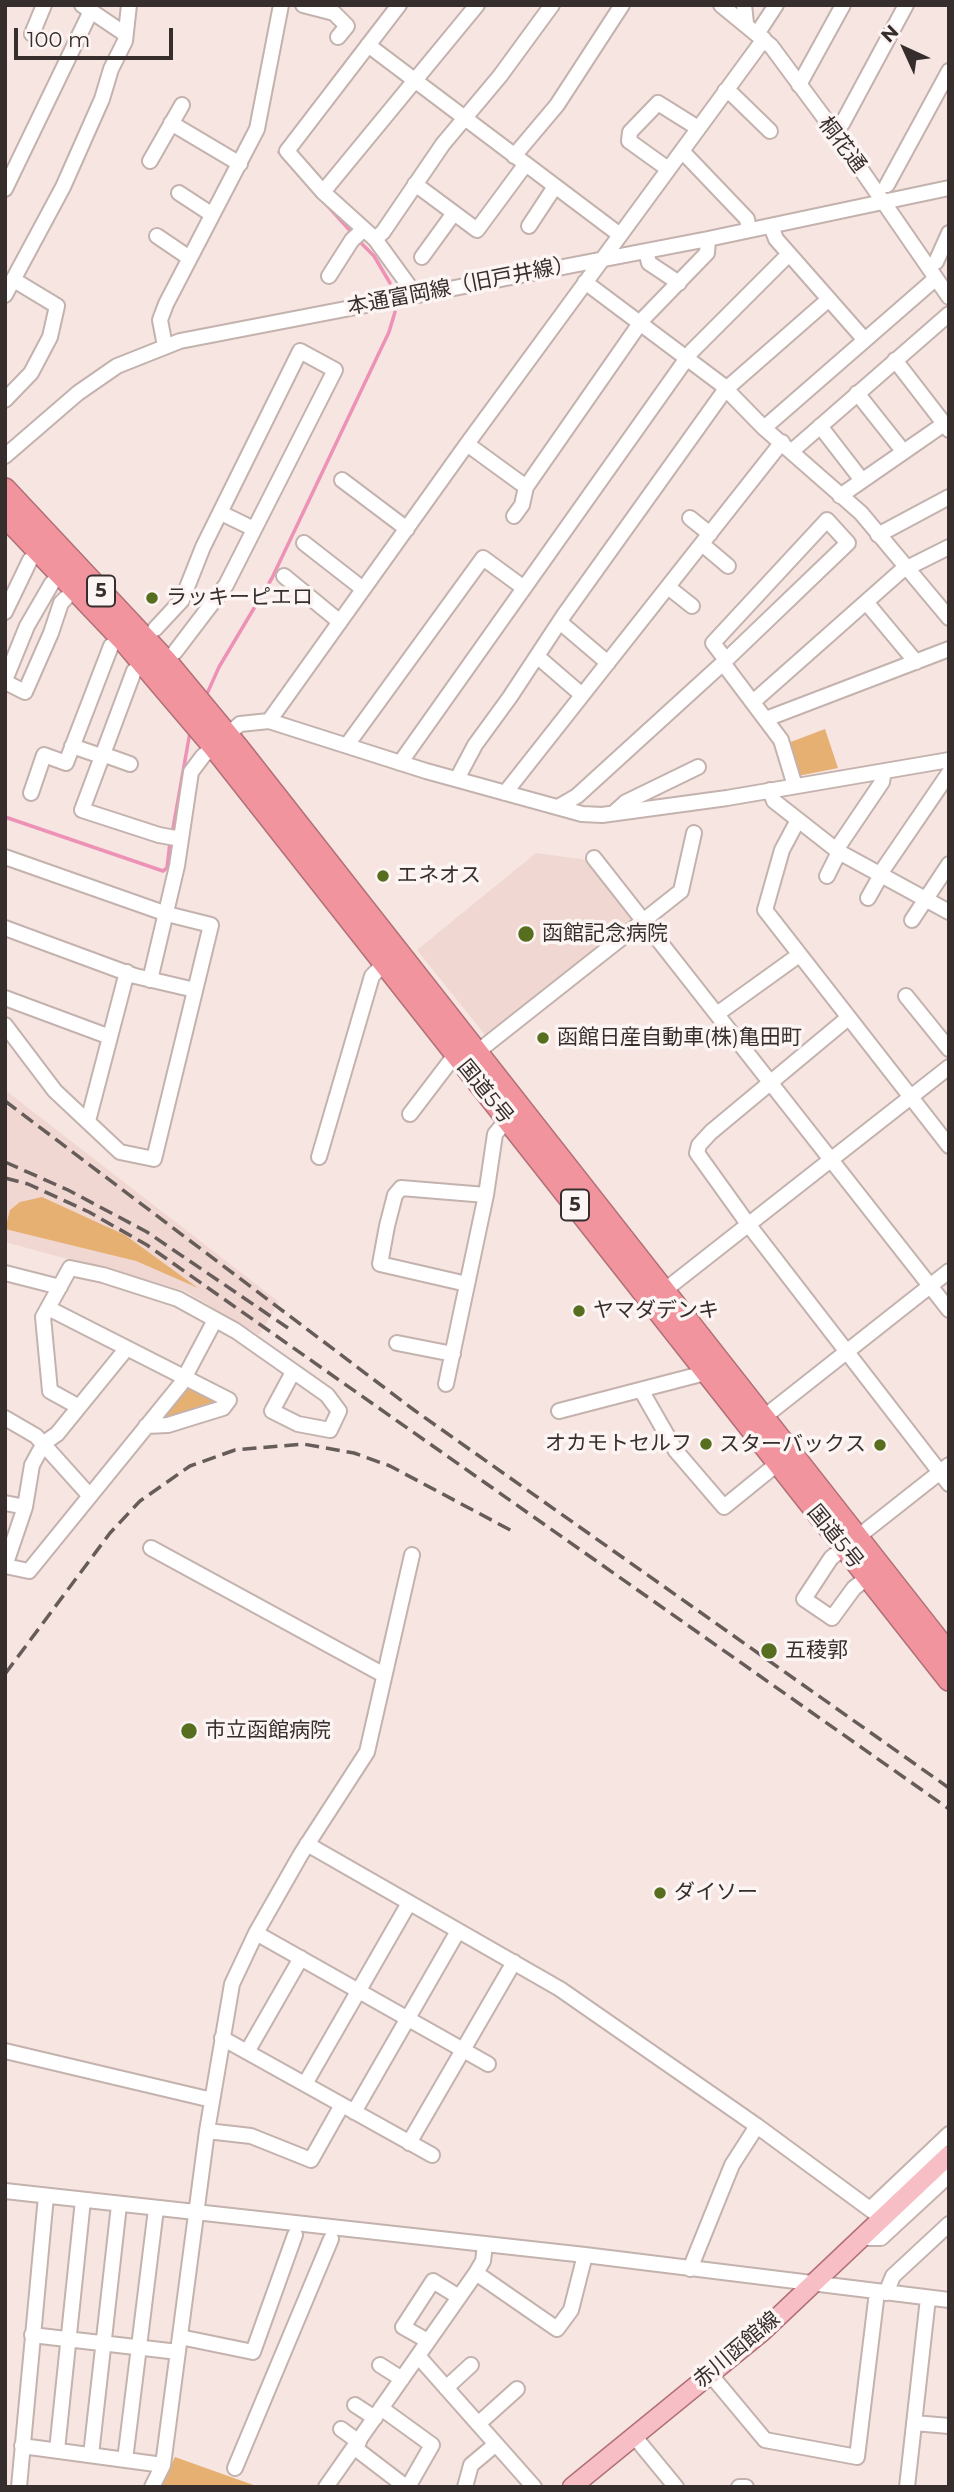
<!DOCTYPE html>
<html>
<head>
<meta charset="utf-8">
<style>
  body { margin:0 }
  #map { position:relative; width:954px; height:2492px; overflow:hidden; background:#f7e5e1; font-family:Montserrat,sans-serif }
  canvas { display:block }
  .frame { position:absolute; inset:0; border:7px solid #352e2c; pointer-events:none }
  .north { position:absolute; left:870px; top:14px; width:70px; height:70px; -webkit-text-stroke:5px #fcf5f4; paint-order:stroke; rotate:315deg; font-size:19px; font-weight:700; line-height:28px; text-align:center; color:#352e2c }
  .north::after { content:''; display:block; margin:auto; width:24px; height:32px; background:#352e2c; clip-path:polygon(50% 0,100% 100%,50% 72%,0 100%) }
  .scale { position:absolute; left:14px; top:28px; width:159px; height:32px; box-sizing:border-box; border:4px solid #352e2c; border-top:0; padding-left:9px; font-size:21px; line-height:24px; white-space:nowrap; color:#352e2c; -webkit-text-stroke:5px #fcf5f4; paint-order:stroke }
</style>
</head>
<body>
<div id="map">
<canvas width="954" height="2492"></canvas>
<div class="frame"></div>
<div class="north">N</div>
<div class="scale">100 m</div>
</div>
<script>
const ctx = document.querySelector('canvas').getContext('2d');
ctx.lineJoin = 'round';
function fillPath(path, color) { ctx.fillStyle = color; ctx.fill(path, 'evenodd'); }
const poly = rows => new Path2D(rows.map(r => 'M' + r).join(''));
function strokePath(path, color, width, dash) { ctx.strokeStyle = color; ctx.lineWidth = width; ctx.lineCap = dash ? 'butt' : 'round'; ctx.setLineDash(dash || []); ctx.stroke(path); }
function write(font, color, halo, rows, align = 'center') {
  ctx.font = font + ' Montserrat,"Noto Sans JP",sans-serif'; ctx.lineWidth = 7; ctx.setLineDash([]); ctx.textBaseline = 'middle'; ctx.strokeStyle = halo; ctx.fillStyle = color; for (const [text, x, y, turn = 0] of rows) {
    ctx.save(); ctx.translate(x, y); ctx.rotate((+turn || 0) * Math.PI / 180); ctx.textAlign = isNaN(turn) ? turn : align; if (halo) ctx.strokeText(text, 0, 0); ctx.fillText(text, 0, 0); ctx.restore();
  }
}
fillPath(poly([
  [536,853,588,860,635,918,486,1036,417,950],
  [5,1090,279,1302,259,1335,185,1291,5,1242]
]), '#f1d7d1');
fillPath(poly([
  [825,729,838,768,798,776,788,743],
  [42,1197,125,1235,198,1288,136,1261,5,1229,10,1210,20,1202],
  [186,1386,215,1398,214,1406,166,1420,163,1413],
  [175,2457,259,2487,160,2487]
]), '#e7b073');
strokePath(poly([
  [327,87,390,5],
  [314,104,279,152,353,234],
  [358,240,374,256,390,283],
  [206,696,219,667,272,578,389,332,395,312],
  [5,817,163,871,167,868,170,842],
  [172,834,190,732]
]), '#ed92b6', 3.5);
const minor = poly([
  [82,5,125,34],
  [303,5,334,13,347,26,338,37],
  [399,5,287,151,323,192,375,239,415,294],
  [721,5,771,46,840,139,949,297],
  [744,5,746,23],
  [32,34,44,5],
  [757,34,776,5],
  [368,45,620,235],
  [799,85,843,5],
  [725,91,733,95,770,131],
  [171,123,240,164],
  [842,124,906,5],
  [682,151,747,219,749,230],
  [514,156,557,105,622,5],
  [150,161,182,105],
  [668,169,629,141,630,132,658,103,698,128],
  [415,184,477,230,525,165],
  [887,185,949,71],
  [5,189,90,13],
  [323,192,477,5],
  [179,193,208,212],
  [529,226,554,188],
  [771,226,776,239,864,339],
  [157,236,185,255],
  [375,239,383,232,443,144,500,76,552,5],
  [646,251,649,263,679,283],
  [422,257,454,213],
  [936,262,949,233],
  [329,276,352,240,363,230],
  [585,282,721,384,764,428,861,513,949,618],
  [5,295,63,187,102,99,111,69,125,41,129,5],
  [165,346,160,320,166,304,257,129,281,5],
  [895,360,949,430],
  [857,393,903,451],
  [5,400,31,373,50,337,57,306,14,280],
  [820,426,861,479],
  [764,428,935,279],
  [467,444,526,487],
  [792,451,949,314],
  [5,456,78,393,117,366,180,341,708,239,949,188],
  [342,480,407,529],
  [840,496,944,424],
  [221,513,254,529],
  [514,516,522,505,526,487,643,319,707,253,708,239],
  [690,518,710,534],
  [878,535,949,497],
  [304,543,363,589],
  [702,544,728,566],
  [284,576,340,622],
  [668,587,692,606],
  [866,602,916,662],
  [5,612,30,560],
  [561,623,608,663],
  [155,629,182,600,203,547,300,351,335,370,226,585,175,652],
  [538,657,582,695],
  [723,663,781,740,795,786],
  [134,671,82,810,159,835,181,839],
  [5,680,27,626,52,583],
  [5,682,25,692,51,633,61,603,66,598],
  [753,702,901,571,949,547],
  [766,719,949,649],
  [269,721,467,444,764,39],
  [347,745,483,558,524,588],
  [72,746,101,756],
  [102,754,130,764],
  [400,763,692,351,789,254],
  [457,779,475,745,510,697,564,615,725,390,829,299],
  [770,790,774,801,839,852,949,912],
  [31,793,44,755,66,763,111,646],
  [505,793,782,442],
  [558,807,577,796,723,663,726,660,848,543,827,520,713,643,726,660],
  [614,813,626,802,698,767],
  [798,820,782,850,765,910,949,1146],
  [836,850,882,782,884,771],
  [5,857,167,914,211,925,154,1159,120,1152,55,1091,5,1025],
  [594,858,949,1310],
  [880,874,949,773],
  [827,876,839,852],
  [868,898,881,875],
  [912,920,949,864],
  [5,928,135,976,195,990],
  [150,980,177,866,191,772,203,756,240,724,269,721,426,771,582,814,602,815,727,798,949,760],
  [906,996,949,1049],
  [5,998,110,1037],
  [717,1014,799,955],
  [848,1018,711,1132,699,1145,697,1153,748,1224,949,1484],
  [476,1053,681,891,694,833],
  [410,1114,455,1055],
  [88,1121,127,972],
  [319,1157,372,976,384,964],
  [5,1273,60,1287],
  [467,1284,380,1264,387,1226,395,1195,401,1188,486,1195],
  [665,1290,949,1067],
  [48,1308,229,1400,223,1408,168,1425,146,1426],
  [397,1343,453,1354],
  [446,1384,486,1195,495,1134,507,1120],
  [641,1390,676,1451,724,1507,777,1464],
  [79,1407,50,1391,43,1317,70,1268,103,1275,178,1299,236,1331,327,1395,339,1411,330,1430,298,1424,272,1411,293,1372],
  [559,1411,705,1373],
  [764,1417,949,1271],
  [5,1418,36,1436,89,1495],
  [5,1503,25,1507],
  [151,1548,384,1675],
  [5,1566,29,1571,181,1384,215,1320],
  [5,1566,25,1507,32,1465,44,1443,57,1434,127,1348],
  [867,1578,854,1588,832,1618,804,1599,831,1558,949,1465],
  [307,1844,560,1989,757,2126,882,2218],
  [256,1933,488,2064],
  [222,2038,432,2155],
  [5,2051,212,2100],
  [247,2052,301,1958],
  [305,2084,409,1903],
  [354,2112,458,1931],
  [207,2131,251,2136,311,2160,342,2105],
  [409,2143,514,1962],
  [5,2191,585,2255,949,2300],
  [870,2209,949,2134],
  [861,2238,881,2238,949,2175],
  [690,2269,732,2165,757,2126],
  [476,2273,557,2329,571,2310,585,2255],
  [886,2293,893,2276,949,2224],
  [32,2335,178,2352],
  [180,2337,253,2352,295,2235],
  [428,2341,403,2327,433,2281,459,2297],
  [418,2356,534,2487],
  [380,2365,402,2379],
  [710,2374,765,2440,857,2457,877,2292],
  [446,2388,471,2365],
  [355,2405,375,2418],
  [381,2408,432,2445,408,2487],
  [914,2423,949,2426],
  [478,2424,517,2389],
  [341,2429,359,2442],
  [634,2436,676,2487],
  [22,2446,163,2465],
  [355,2448,406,2487],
  [57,2450,83,2200],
  [91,2455,119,2205],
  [125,2460,156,2209],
  [235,2468,331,2239],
  [19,2487,46,2196],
  [152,2487,163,2465,207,2131,232,1984,256,1933,301,1854,367,1752,412,1555],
  [326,2487,476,2273,483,2261,485,2245],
  [465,2487,471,2465,496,2444],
  [739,2487,746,2487],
  [907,2487,928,2298]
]);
const major = poly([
  [572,2487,762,2332,949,2155]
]);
const highway = poly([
  [5,489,166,661,239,749,949,1654],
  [5,516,123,640,214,747,949,1680]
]);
strokePath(minor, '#c3b2ae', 18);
strokePath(major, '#b07076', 21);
strokePath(highway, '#b07076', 24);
strokePath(minor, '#fff', 14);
strokePath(major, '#f7bfc5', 18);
strokePath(highway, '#f2949e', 21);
strokePath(poly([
  [5,1101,414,1410,949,1788],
  [5,1162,68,1190,147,1232,288,1328],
  [5,1178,28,1184,89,1212,147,1245,949,1809],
  [5,1674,110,1533,140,1501,190,1466,235,1450,303,1444,354,1453,390,1466,514,1532]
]), '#665c5a', 3.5, [14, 7]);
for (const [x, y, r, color] of [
  [152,598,7,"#576e1e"],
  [383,876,7,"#576e1e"],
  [526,934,9,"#576e1e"],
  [543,1038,7,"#576e1e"],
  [579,1311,7,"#576e1e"],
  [706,1444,7,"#576e1e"],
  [880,1445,7,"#576e1e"],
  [769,1651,9,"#576e1e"],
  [189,1731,9,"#576e1e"],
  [660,1893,7,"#576e1e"]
]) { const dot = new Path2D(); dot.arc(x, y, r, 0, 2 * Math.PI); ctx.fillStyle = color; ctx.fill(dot); strokePath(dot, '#fcf5f4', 2.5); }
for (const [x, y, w] of [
  [101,591,28],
  [575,1205,28]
]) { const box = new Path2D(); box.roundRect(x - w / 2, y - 15.5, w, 31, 5); ctx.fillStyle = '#fcf5f4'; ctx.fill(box); strokePath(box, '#352e2c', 2); }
write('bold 19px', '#352e2c', null, [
  ["5",101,591],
  ["5",575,1205]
]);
write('21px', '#352e2c', '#fcf5f4', [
  ["桐花通",842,145,53],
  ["本通富岡線（旧戸井線）",461,286,-11],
  ["国道5号",485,1092,51],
  ["国道5号",835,1537,51],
  ["赤川函館線",737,2350,-40]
]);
write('21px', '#352e2c', '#fcf5f4', [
  ["ラッキーピエロ",166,598],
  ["エネオス",397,876],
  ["函館記念病院",542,934],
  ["函館日産自動車(株)亀田町",557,1038],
  ["ヤマダデンキ",593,1311],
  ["オカモトセルフ",692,1444,"right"],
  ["スターバックス",866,1445,"right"],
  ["五稜郭",785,1651],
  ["市立函館病院",205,1731],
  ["ダイソー",674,1893]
], 'left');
</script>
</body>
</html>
